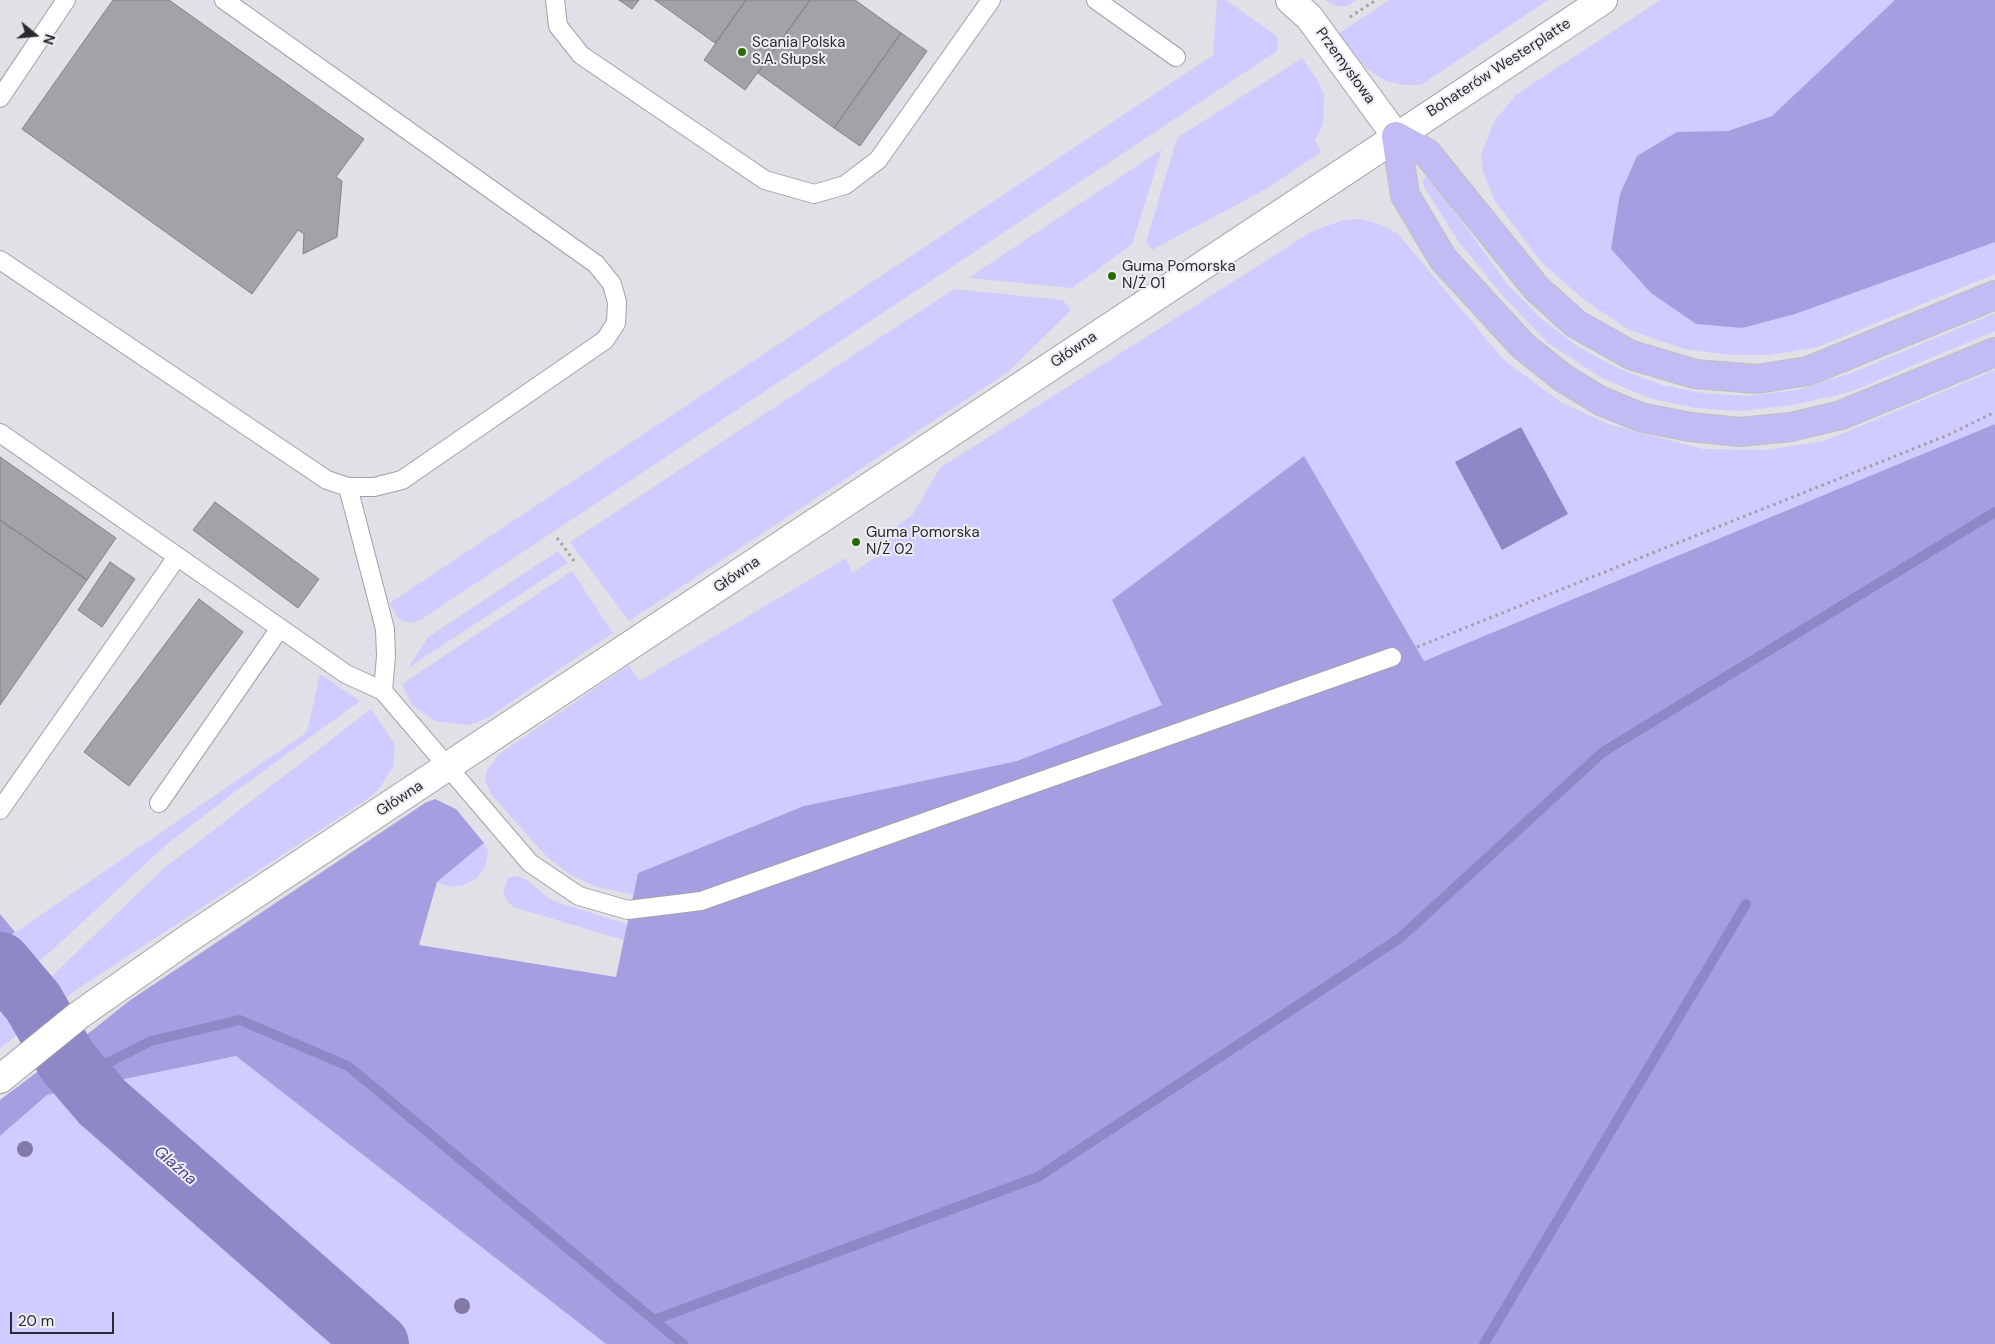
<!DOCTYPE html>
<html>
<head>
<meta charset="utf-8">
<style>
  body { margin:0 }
  #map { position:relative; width:1995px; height:1344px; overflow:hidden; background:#e0e0e6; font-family:"DM Sans",sans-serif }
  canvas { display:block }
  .north { position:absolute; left:10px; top:10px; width:50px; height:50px; -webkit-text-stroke:4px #ededf4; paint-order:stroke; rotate:107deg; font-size:14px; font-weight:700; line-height:20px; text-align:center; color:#2a2a2d }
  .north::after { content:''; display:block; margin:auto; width:18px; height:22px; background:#2a2a2d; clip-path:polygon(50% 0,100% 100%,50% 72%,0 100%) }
  .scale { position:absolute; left:10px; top:1312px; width:104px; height:22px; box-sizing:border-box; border:2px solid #2a2a2d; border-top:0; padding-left:6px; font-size:15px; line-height:18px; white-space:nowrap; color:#2a2a2d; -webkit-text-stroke:4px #ededf4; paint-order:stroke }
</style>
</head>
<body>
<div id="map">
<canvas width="1995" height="1344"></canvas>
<div class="north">N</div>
<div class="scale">20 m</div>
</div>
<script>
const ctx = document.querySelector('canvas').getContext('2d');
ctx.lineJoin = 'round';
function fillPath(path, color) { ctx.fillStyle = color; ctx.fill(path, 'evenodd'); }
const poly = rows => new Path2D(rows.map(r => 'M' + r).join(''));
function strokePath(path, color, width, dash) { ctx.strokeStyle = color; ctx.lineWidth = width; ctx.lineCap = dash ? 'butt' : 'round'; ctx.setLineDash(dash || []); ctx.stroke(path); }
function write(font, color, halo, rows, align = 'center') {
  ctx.font = font + ' "DM Sans",sans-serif'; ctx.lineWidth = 4; ctx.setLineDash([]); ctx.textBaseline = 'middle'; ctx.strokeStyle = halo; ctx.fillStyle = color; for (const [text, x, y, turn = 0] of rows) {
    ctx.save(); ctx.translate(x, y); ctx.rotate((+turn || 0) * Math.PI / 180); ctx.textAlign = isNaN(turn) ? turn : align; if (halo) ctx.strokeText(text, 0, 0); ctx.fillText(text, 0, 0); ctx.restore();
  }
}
fillPath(poly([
  [1217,0,1226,0,1274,34,1278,38,1277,51,422,619,411,623,401,620,395,614,390,603,1213,55],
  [1326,0,1356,0,1347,6,1336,6],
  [1389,0,1548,0,1421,85,1404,85,1386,81,1367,69,1338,34],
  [1660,0,1995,0,1995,274,1818,347,1769,355,1732,355,1684,349,1629,330,1582,298,1542,263,1495,201,1483,172,1481,154,1495,120,1516,95],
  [1302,58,1318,81,1324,95,1323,124,1315,140,1321,152,1266,189,1152,250,1146,242,1177,138],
  [1162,149,1132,244,1072,288,968,278],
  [1427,176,1432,180,1508,285,1537,315,1577,346,1617,368,1662,385,1703,393,1747,396,1797,390,1854,372,1995,313,1995,331,1850,392,1793,405,1742,411,1695,408,1652,399,1602,378,1548,343,1503,296,1459,242,1424,187,1423,179],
  [1361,219,1379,224,1397,233,1504,360,1559,401,1608,424,1703,449,1766,450,1824,441,1995,370,1995,424,1424,661,1304,457,1162,705,1017,761,804,806,638,873,633,895,595,886,570,875,545,855,491,794,485,780,487,770,498,755,629,665,639,681,846,558,852,573,883,552,877,541,912,515,940,468,1311,232,1343,220],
  [954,289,1063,300,1071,310,1008,372,629,621,570,542],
  [558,551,568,563,408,668,428,637],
  [572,571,613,633,492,715,476,723,466,725,436,721,412,705,402,684],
  [320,674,360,701,236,791,167,844,49,953,0,990,0,943,307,732],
  [371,709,395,744,393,767,379,789,366,800,76,990,0,1048,0,1013,53,975,163,869],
  [484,843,488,851,487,859,485,868,476,879,464,885,451,887,437,882],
  [515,876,525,879,553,901,627,924,624,940,513,907,508,902,503,894,508,878],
  [236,1056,606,1344,0,1344,0,1136,47,1095]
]), '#d0ccff');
fillPath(poly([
  [1895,0,1995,0,1995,242,1795,314,1742,328,1696,324,1651,293,1611,249,1620,194,1637,156,1677,132,1728,131,1772,116],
  [1995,424,1995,1344,606,1344,236,1056,47,1095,0,1136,0,1100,8,1094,94,1029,129,1001,425,803,435,799,456,809,484,843,437,882,419,945,616,977,638,873,804,806,1017,761,1162,705,1112,600,1304,456,1424,661],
  [0,914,15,932,0,943]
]), '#a59fe1');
fillPath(poly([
  [1521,427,1568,514,1502,550,1455,462]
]), '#8e88c8');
strokePath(poly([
  [80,1077,151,1041,240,1020,348,1066,683,1344],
  [654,1320,1038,1177,1400,938,1603,752,1995,512],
  [1484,1344,1746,904]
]), '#8e88c8', 10);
strokePath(poly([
  [0,963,33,1002,67,1061,102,1102,378,1344]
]), '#8e88c8', 62);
const building = poly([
  [113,0,169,0,364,139,336,177,342,181,337,237,303,254,304,234,298,230,252,294,22,129,113,0],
  [619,0,639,0,632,9,619,0],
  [655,0,746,0,715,43,655,0],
  [746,0,810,0,745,90,704,60,746,0],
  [810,0,855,0,901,33,834,128,758,73,810,0],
  [901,33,927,51,860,146,834,128,901,33],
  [0,457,116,538,87,580,0,520,0,457],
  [215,502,319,579,298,608,193,530,215,502],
  [0,520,87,580,0,705,0,520],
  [110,562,135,579,102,627,78,610,110,562],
  [199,599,243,632,129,786,84,752,199,599]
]);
fillPath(building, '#a2a2a8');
strokePath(building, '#838289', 1);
const lane = poly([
  [555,0,558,26,581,55,765,180,814,194,845,185,878,160,991,0],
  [1096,0,1176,57],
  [0,98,66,0],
  [0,260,327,480,348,487,374,487,402,480,605,340,616,323,617,302,612,284,596,264,224,0],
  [0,433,346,674,383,691,530,863,579,896,628,910,701,901,1392,657],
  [348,487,385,629,386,656,383,691],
  [159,803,280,628],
  [0,810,177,557]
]);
const street = poly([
  [1290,0,1309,17,1396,136]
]);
const secondary = poly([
  [0,1079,79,1015,189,938,1603,0]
]);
const highway = poly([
  [1396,136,1405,195,1443,259,1523,346,1563,378,1601,401,1640,417,1690,427,1740,432,1791,427,1841,415,1995,352],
  [1396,136,1427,153,1536,288,1576,324,1631,355,1695,374,1757,379,1808,371,1995,295]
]);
strokePath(lane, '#a1a0a7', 20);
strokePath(street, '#a1a0a7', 30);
strokePath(secondary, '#a1a0a7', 30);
strokePath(highway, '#bfbfc0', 30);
strokePath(poly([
  [1350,17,1376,0],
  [557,538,575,562],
  [1417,647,1948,435,1995,412]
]), '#9f9fa4', 3, [2.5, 4]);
strokePath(lane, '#fff', 18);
strokePath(street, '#fff', 28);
strokePath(secondary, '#fff', 28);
strokePath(highway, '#c1bcf3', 28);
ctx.fillStyle = '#847aa7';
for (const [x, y] of [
  [25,1149],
  [462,1306]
]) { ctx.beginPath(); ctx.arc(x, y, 8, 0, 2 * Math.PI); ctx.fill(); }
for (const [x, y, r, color] of [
  [742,52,5,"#286b02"],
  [1112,276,5,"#286b02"],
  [856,542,5,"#286b02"]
]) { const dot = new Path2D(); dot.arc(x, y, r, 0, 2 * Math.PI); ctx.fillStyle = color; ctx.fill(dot); strokePath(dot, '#ededf4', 2); }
write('15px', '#2a2a2d', '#ededf4', [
  ["Scania Polska",752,43],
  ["S.A. Słupsk",752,60],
  ["Guma Pomorska",1122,267],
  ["N/Ż 01",1122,284],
  ["Guma Pomorska",866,533],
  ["N/Ż 02",866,550]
], 'left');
write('15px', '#2a2a2d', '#ededf4', [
  ["Przemysłowa",1345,66,54],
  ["Bohaterów Westerplatte",1499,68,-33],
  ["Główna",1074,350,-34],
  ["Główna",737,575,-34],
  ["Główna",400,799,-33]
]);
write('italic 16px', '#4e408f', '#ededf4', [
  ["Glaźna",175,1166,41]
]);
</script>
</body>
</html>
